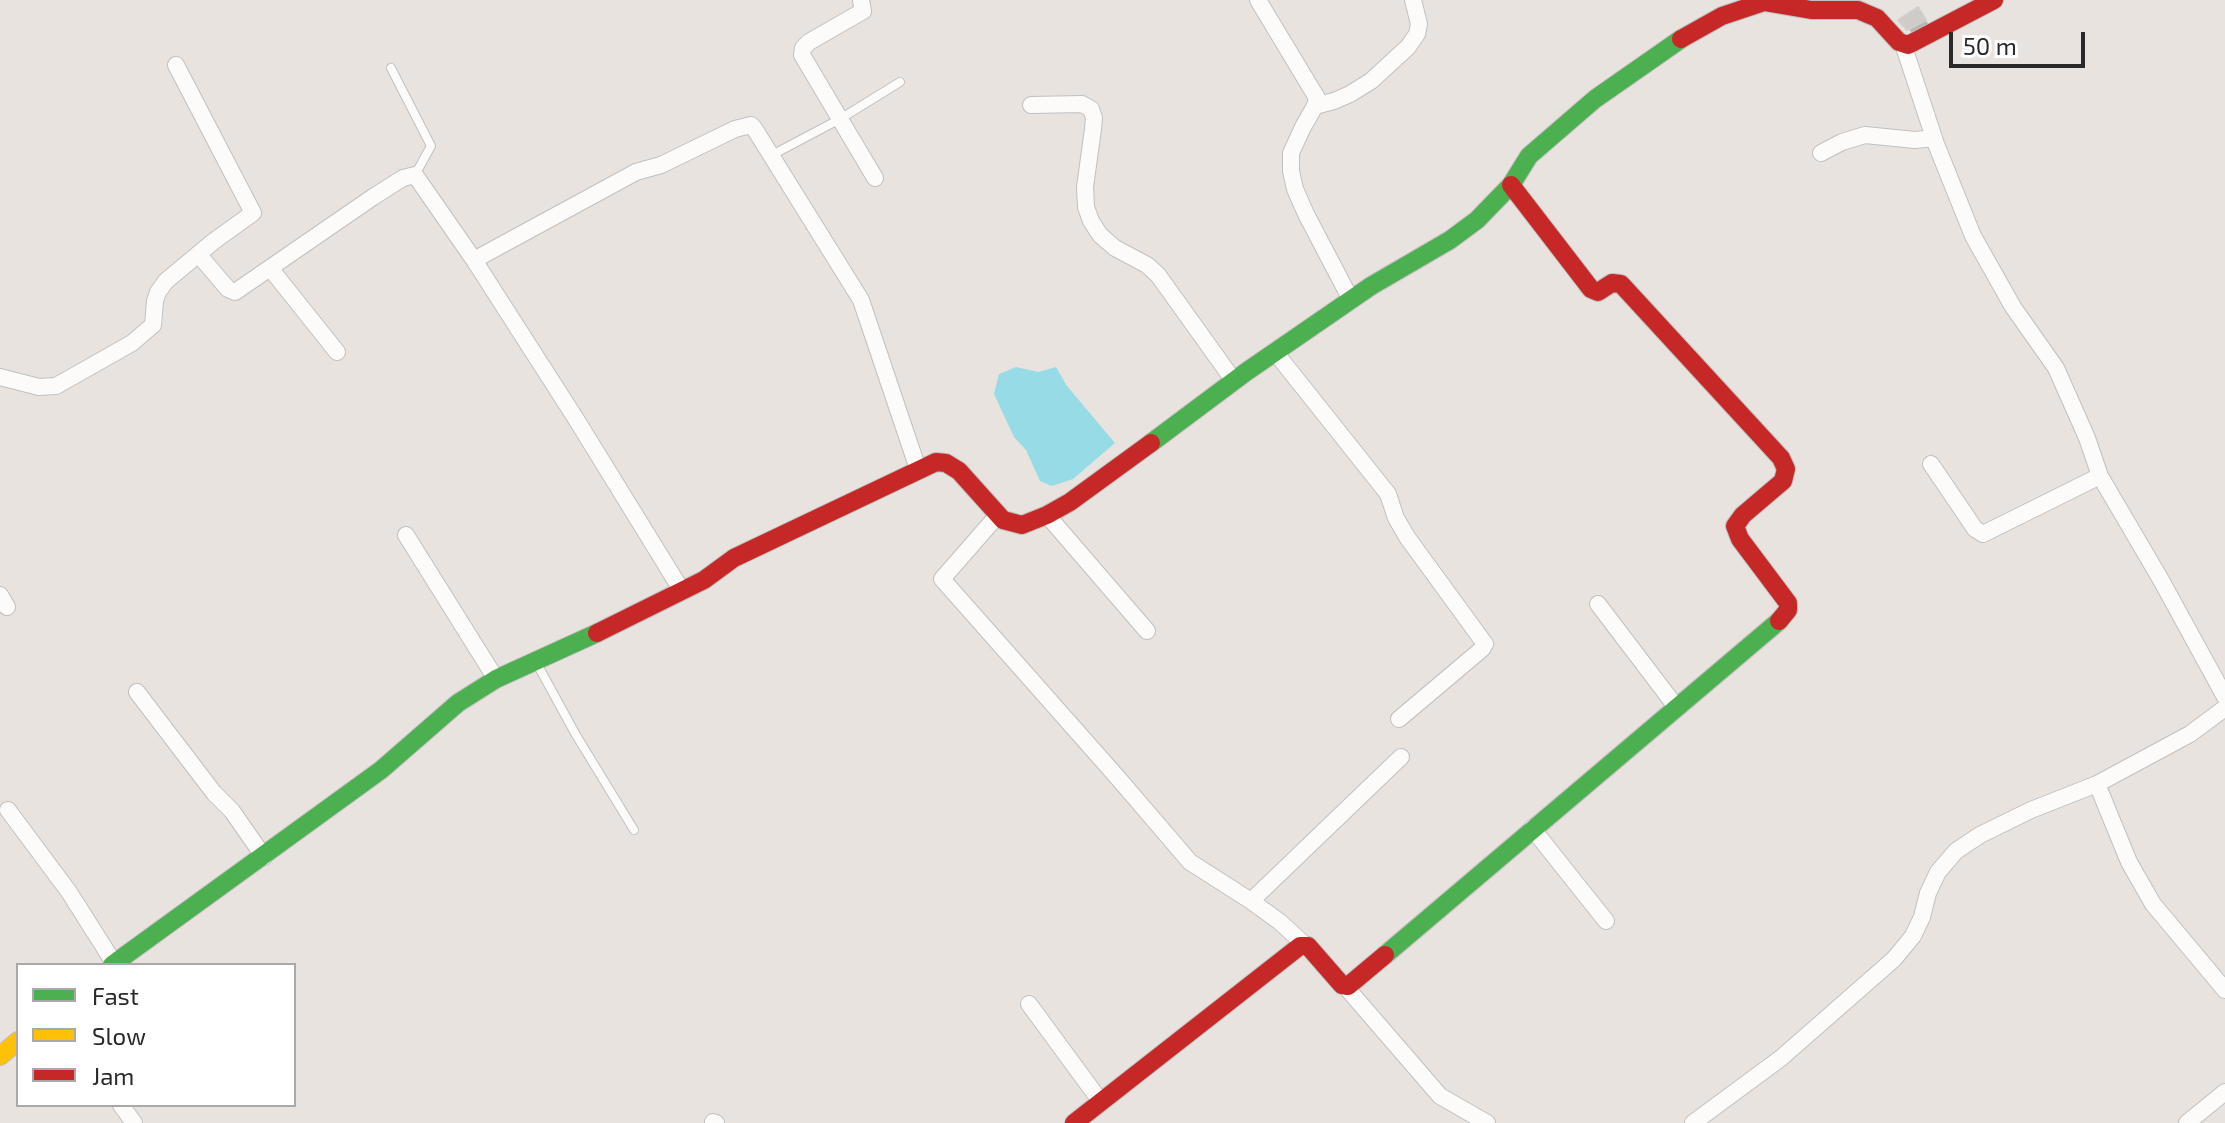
<!DOCTYPE html>
<html>
<head>
<meta charset="utf-8">
<style>
  body { margin:0 }
  #map { position:relative; width:2225px; height:1123px; overflow:hidden; background:#e8e3de; font-family:"Exo 2",sans-serif }
  canvas { display:block }
  .legend { position:absolute; left:16px; top:963px; width:280px; height:144px; box-sizing:border-box; background:#fff; border:2px solid #a9a9a9; margin:0; padding:10px 14px; list-style:none; font-size:24px; color:#292929 }
  .legend li { display:flex; align-items:center; gap:16px; height:40px }
  .legend b { width:40px; border:2px solid #a9a9a9 }
  .scale { position:absolute; left:1949px; top:32px; width:136px; height:36px; box-sizing:border-box; border:4px solid #292929; border-top:0; padding-left:10px; font-size:24px; line-height:28px; white-space:nowrap; color:#292929; -webkit-text-stroke:6px #fff; paint-order:stroke }
</style>
</head>
<body>
<div id="map">
<canvas width="2225" height="1123"></canvas>
<ul class="legend">
<li><b style="height:10px;background:#4caf50"></b>Fast</li>
<li><b style="height:10px;background:#ffc107"></b>Slow</li>
<li><b style="height:10px;background:#c62828"></b>Jam</li>
</ul>
<div class="scale">50 m</div>
</div>
<script>
const ctx = document.querySelector('canvas').getContext('2d');
ctx.lineJoin = 'round';
function fillPath(path, color) { ctx.fillStyle = color; ctx.fill(path, 'evenodd'); }
const poly = rows => new Path2D(rows.map(r => 'M' + r).join(''));
function strokePath(path, color, width, dash) { ctx.strokeStyle = color; ctx.lineWidth = width; ctx.lineCap = dash ? 'butt' : 'round'; ctx.setLineDash(dash || []); ctx.stroke(path); }
fillPath(poly([
  [1016,367,1038,372,1056,367,1067,386,1115,443,1073,479,1052,486,1040,481,1026,450,1014,437,994,394,999,374]
]), '#96dbe5');
fillPath(poly([
  [1922,15,1929,25,1913,34,1901,21]
]), '#0003');
const building = poly([
  [1918,7,1926,20,1907,30,1898,20,1918,7]
]);
fillPath(building, '#cecbc8');
strokePath(building, '#d2cfcb', 2);
const lane = poly([
  [391,68,431,146,415,175],
  [772,155,840,119,900,82],
  [536,662,576,735,634,830]
]);
const street = poly([
  [861,0,863,11,809,42,803,48,802,55,875,178],
  [1258,0,1317,98,1315,106,1303,127,1291,153,1291,171,1295,189,1306,214,1351,300],
  [1903,44,1936,144,1973,236,2013,307,2056,368,2087,438,2100,476,2161,580,2225,697],
  [1031,105,1082,104,1091,109,1094,118,1093,129,1085,187,1086,207,1091,221,1100,235,1115,248,1147,265,1158,275,1234,381],
  [1315,106,1334,101,1350,94,1371,81,1408,47,1417,34,1419,24,1413,0],
  [1821,153,1842,142,1865,135,1915,140,1934,138],
  [198,254,228,289,235,292,373,197,403,178,415,175,474,260,576,419,682,591],
  [474,260,636,172,661,165,735,129,751,125,754,128,861,300,918,469],
  [270,268,337,352],
  [1275,352,1388,494,1396,518,1407,537,1485,644,1482,649,1399,719],
  [0,377,39,387,56,386,132,343,153,325,155,301,158,292,166,281,214,241,253,213,176,65],
  [1931,464,1975,529,1983,534,2100,476],
  [998,515,942,579,1118,778,1190,862,1251,901,1280,922,1305,945],
  [1047,515,1147,631],
  [406,535,496,679],
  [0,595,7,607],
  [1598,604,1677,708],
  [137,692,214,793,232,811,264,857],
  [2097,784,2129,862,2153,904,2225,990],
  [8,810,69,892,114,963],
  [1532,828,1606,921],
  [1251,901,1401,757],
  [1345,986,1440,1096,1487,1123],
  [1029,1004,1101,1102],
  [121,1105,134,1123],
  [713,1122,716,1123],
  [1693,1123,1781,1058,1894,959,1913,936,1922,917,1928,893,1938,872,1956,851,1980,835,2031,810,2097,784,2190,734,2225,708],
  [2187,1123,2225,1092]
]);
const fast = poly([
  [1151,443,1246,372,1371,286,1450,240,1477,220,1511,185,1529,156,1595,99,1681,39],
  [1385,955,1779,621],
  [112,965,381,770,458,703,496,679,597,633]
]);
const slow = poly([
  [0,1056,18,1041]
]);
const jam = poly([
  [1681,39,1722,16,1764,2,1811,10,1858,10,1877,18,1899,42,1908,45,1994,0],
  [1511,185,1591,289,1598,292,1612,283,1621,284,1781,458,1786,469,1783,481,1743,515,1735,526,1740,539,1788,603,1788,610,1779,621],
  [597,633,704,580,734,558,936,462,946,463,959,471,1003,520,1022,525,1047,515,1070,502,1151,443],
  [1074,1123,1300,946,1308,946,1342,985,1348,986,1385,955]
]);
strokePath(lane, '#c1c0c0', 10);
strokePath(street, '#c1c0c0', 18);
strokePath(fast, '#c1c0c0', 20);
strokePath(slow, '#c1c0c0', 20);
strokePath(jam, '#c1c0c0', 20);
strokePath(lane, '#fcfbfa', 8);
strokePath(street, '#fcfbfa', 16);
strokePath(fast, '#4caf50', 18);
strokePath(slow, '#ffc107', 18);
strokePath(jam, '#c62828', 18);
</script>
</body>
</html>
